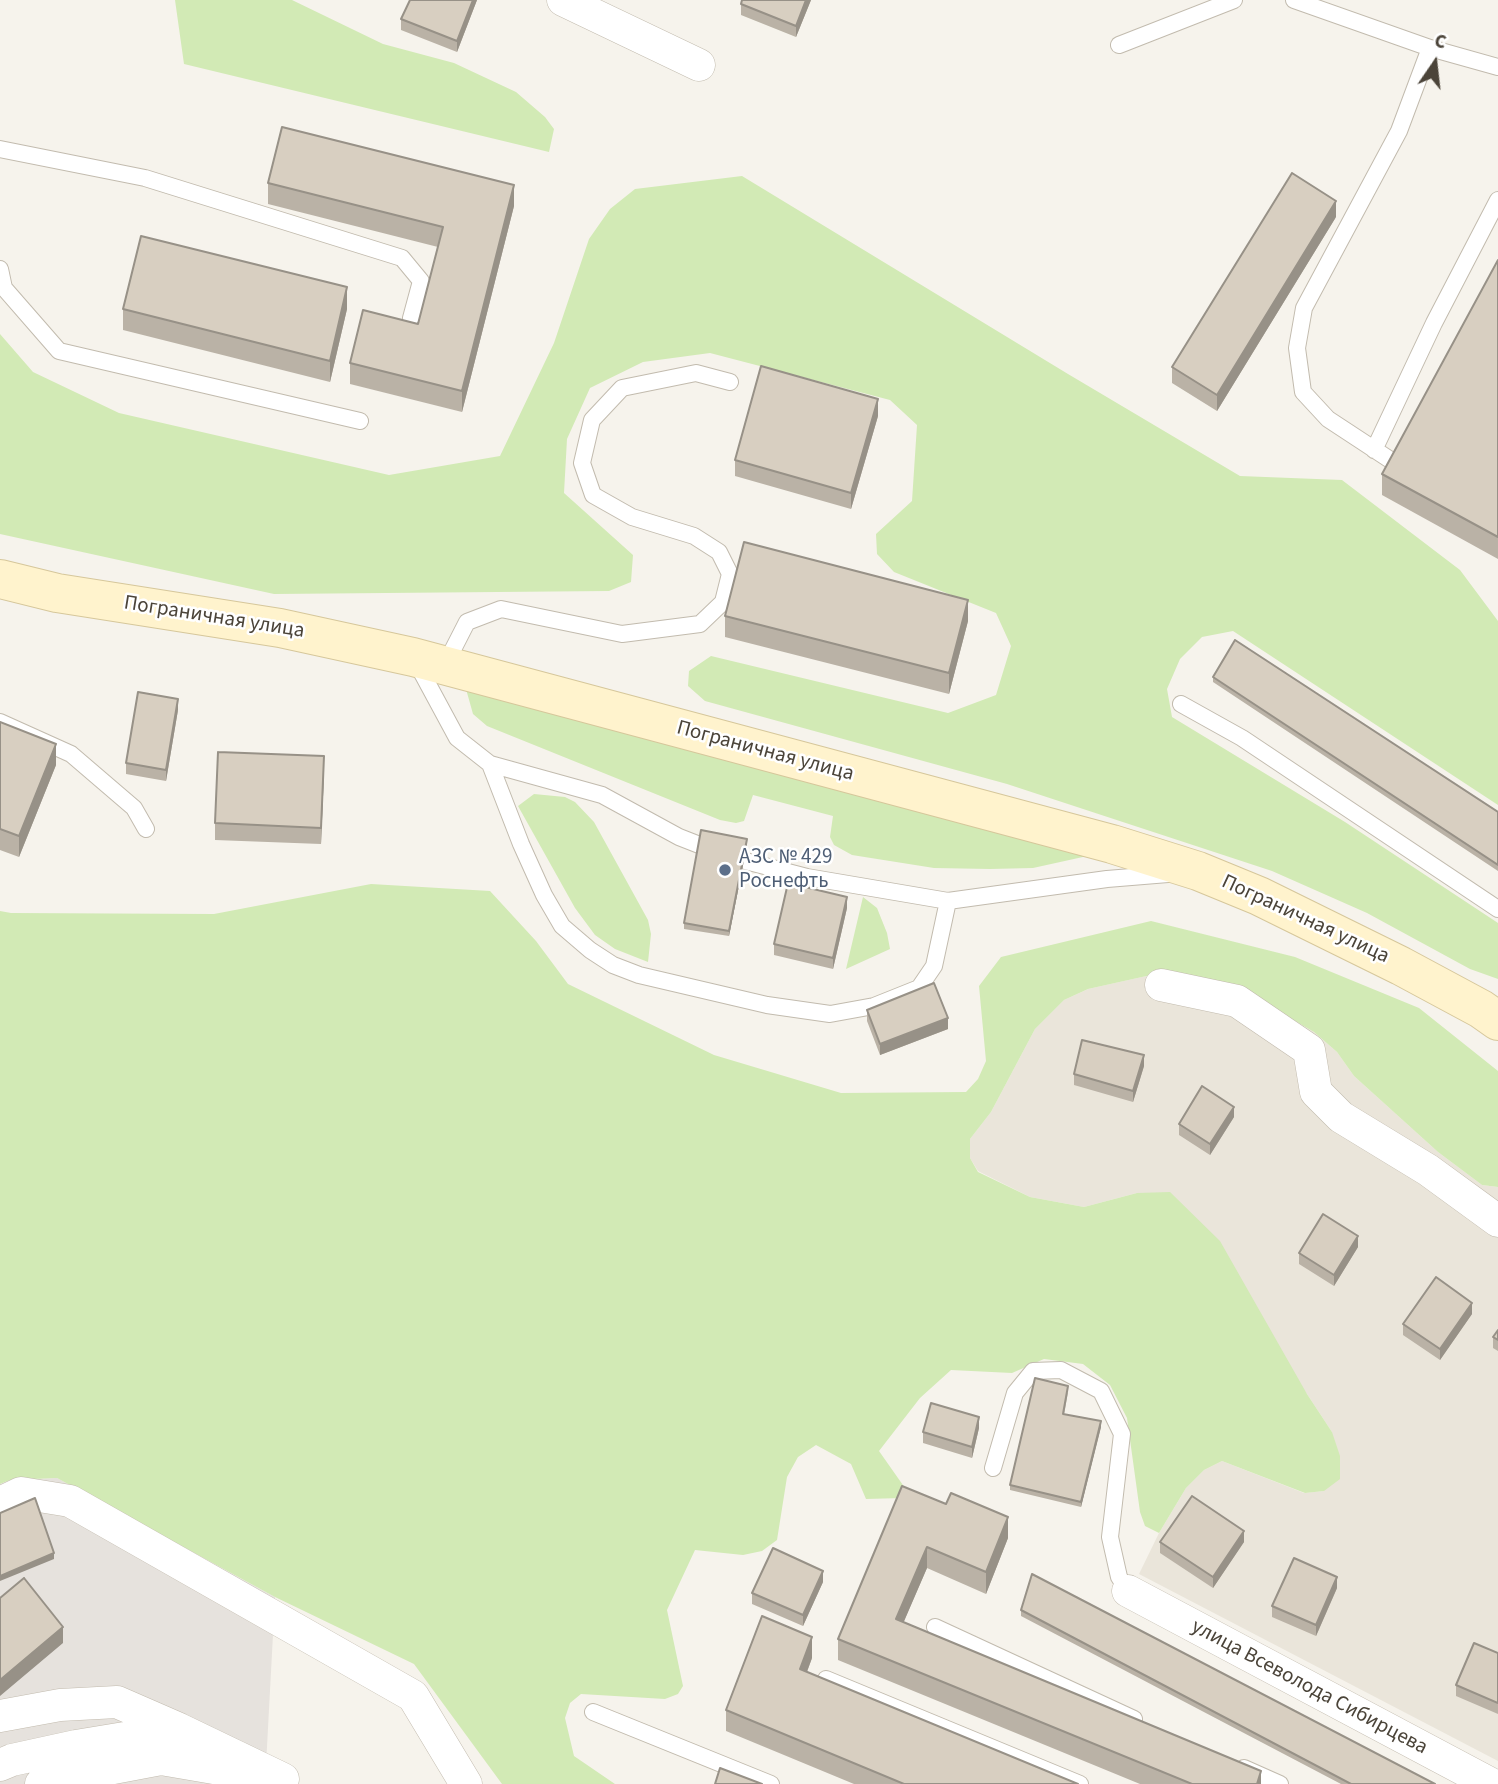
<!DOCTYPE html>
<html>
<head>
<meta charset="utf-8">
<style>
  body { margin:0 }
  #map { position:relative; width:1498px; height:1784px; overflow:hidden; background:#f6f3ec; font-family:"Source Sans 3",sans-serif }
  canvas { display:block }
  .north { position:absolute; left:1400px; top:28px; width:70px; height:70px; -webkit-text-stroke:5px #fff; paint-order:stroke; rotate:14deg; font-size:19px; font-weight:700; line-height:28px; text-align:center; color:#4b4439 }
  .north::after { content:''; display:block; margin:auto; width:24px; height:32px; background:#4b4439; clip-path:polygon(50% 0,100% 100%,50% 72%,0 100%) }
</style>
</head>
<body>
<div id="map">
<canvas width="1498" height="1784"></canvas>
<div class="north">С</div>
</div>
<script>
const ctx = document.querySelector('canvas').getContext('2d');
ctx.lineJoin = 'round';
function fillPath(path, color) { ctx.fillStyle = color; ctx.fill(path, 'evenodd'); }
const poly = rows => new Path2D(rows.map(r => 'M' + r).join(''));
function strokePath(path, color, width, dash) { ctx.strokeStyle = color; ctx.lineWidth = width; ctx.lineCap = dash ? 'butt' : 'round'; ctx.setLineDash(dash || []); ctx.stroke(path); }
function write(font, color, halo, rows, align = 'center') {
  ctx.font = font + ' "Source Sans 3",sans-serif'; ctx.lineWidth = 5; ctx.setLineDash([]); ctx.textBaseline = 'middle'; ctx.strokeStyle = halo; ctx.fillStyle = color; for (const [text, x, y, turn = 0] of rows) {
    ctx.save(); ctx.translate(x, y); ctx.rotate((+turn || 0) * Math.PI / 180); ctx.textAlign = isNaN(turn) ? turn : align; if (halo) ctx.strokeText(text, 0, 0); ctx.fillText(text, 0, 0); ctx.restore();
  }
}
fillPath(poly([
  [1151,975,1240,989,1314,1032,1337,1052,1354,1076,1438,1152,1482,1185,1498,1187,1498,1761,1139,1574,1159,1533,1186,1488,1204,1470,1222,1461,1304,1493,1324,1491,1332,1432,1307,1394,1137,1193,1084,1207,1030,1197,978,1171,970,1158,970,1139,991,1112,1035,1029,1064,1000,1088,989]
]), '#eae5da');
fillPath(poly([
  [57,1478,275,1597,265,1784,0,1784,0,1484,10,1480]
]), '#e6e2dd');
fillPath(poly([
  [175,0,292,0,383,44,454,63,516,92,545,117,554,129,549,152,184,64],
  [742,176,1068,374,1240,476,1342,480,1460,570,1498,621,1498,805,1233,631,1202,637,1180,659,1167,689,1172,717,1345,822,1498,923,1498,979,1470,969,1367,913,1272,871,1007,784,705,701,688,686,689,671,711,656,948,713,996,695,1011,646,996,613,894,572,877,554,876,534,912,501,917,425,890,400,710,353,643,362,590,388,567,439,564,493,633,555,631,582,609,591,274,594,0,534,0,334,33,372,119,413,389,475,500,456,554,343,589,239,610,209,635,189],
  [466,689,1101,853,1033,868,990,869,934,868,852,855,834,845,830,837,833,816,753,795,744,821,736,823,720,820,487,726,473,714],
  [534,794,565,797,575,802,594,822,648,920,651,934,648,962,615,949,595,935,575,908,518,806],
  [371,884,490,891,536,941,568,984,714,1055,841,1093,966,1092,978,1079,986,1061,979,986,1001,957,1151,921,1295,957,1419,1008,1498,1071,1498,1187,1482,1185,1438,1152,1354,1076,1337,1052,1314,1032,1240,989,1151,975,1088,989,1064,1000,1035,1029,991,1112,970,1139,970,1158,978,1172,1030,1197,1084,1207,1137,1193,1170,1192,1220,1241,1307,1394,1332,1432,1340,1456,1340,1479,1324,1491,1305,1493,1222,1461,1204,1470,1186,1488,1159,1533,1145,1526,1140,1512,1127,1418,1110,1385,1083,1364,1044,1359,1012,1373,951,1370,920,1398,879,1451,905,1488,902,1498,866,1499,851,1464,816,1445,798,1457,787,1477,777,1540,762,1551,743,1555,695,1550,667,1610,683,1686,678,1694,665,1699,581,1694,570,1703,565,1718,574,1756,615,1784,502,1784,414,1664,275,1597,57,1478,10,1480,0,1484,0,911,11,913,214,914],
  [863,897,877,908,887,933,890,949,846,969]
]), '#d2eab5');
const lane = poly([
  [1294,0,1430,48,1498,67],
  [1119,45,1234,0],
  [0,149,145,178,402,258,421,281,411,318],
  [0,269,4,288,59,351,360,421],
  [1374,450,1434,323,1498,200],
  [1398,465,1328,419,1303,392,1297,348,1304,308,1399,131,1430,48],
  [416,662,457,738,490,764,602,795,679,837,730,857,807,877,948,901,1107,879,1168,874],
  [444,667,467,622,501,609,622,634,700,624,723,602,730,574,719,552,694,536,632,517,593,495,582,463,592,420,622,388,696,373,730,382],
  [1181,704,1242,738,1498,909],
  [0,722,71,754,134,808,146,829],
  [490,764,521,844,544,895,562,926,590,950,613,965,639,975,767,1005,830,1014,874,1006,919,988,934,966,948,901],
  [993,1468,1015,1393,1033,1371,1061,1370,1101,1391,1122,1434,1110,1537,1119,1577,1128,1591],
  [935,1627,1134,1719],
  [826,1679,1080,1784],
  [593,1712,771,1784],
  [1244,1768,1280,1784]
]);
const street = poly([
  [563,0,699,65],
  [1161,985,1237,1001,1309,1050,1316,1092,1341,1117,1428,1170,1498,1221],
  [0,1503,21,1493,70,1501,413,1696,466,1784],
  [1128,1591,1491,1784],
  [0,1716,60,1705,117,1702,179,1729,283,1779],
  [0,1765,12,1760,76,1746,179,1729],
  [41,1784,45,1781,161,1759,249,1774]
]);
const secondary = poly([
  [0,579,57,593,280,628,413,657,1112,844,1198,871,1259,896,1401,966,1481,1009,1498,1021]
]);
strokePath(lane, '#c2bbae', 18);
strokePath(street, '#c2bbae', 33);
strokePath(secondary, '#d6c79b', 40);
strokePath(lane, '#fff', 16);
strokePath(street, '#fff', 32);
strokePath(secondary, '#fff3cd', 38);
fillPath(poly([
  [410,0,477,0,457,52,401,30,401,19],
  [742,0,811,0,796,37,741,15,741,4],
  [268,183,514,206,462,412,350,384,350,363,418,324,438,247,268,204],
  [1336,217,1217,411,1172,383,1172,367],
  [1498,260,1498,559,1382,495,1382,474],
  [123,309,347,309,330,382,123,330],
  [878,416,851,509,735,476,735,460],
  [725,616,968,621,949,694,725,637],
  [1213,677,1498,812,1498,871,1213,682],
  [178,710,166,781,126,774,126,763],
  [0,722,56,765,19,857,0,850],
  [324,773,321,844,215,840,215,823],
  [747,845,729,936,684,929,684,923],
  [847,908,833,969,774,955,774,944],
  [867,1010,948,1029,880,1055,867,1021],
  [1144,1066,1133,1102,1074,1085,1074,1074],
  [1234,1117,1210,1155,1179,1135,1179,1124],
  [1358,1247,1334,1286,1299,1264,1299,1253],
  [1472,1314,1440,1360,1403,1335,1403,1324],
  [1498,1330,1498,1351,1493,1348,1493,1337],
  [1068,1392,1064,1415,1101,1427,1081,1507,1010,1490,1010,1485],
  [979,1428,972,1458,923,1443,923,1432],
  [902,1486,1008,1538,986,1594,927,1568,903,1623,1261,1784,1140,1784,838,1660,838,1639],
  [1160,1542,1244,1542,1213,1588,1160,1553],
  [823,1582,803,1626,752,1604,752,1593],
  [1337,1588,1316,1636,1272,1617,1272,1606],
  [1021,1610,1435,1784,1341,1784,1021,1616],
  [1498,1653,1498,1714,1456,1696,1456,1685],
  [812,1658,807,1672,1078,1784,854,1784,726,1731,726,1710]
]), '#bab2a6');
fillPath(poly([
  [473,0,477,0,457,52,457,41],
  [806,0,811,0,796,37,796,26],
  [514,185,514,206,462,412,462,391],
  [1336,201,1336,217,1217,411,1217,395],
  [347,287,347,309,330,382,330,361],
  [878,399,878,416,851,509,851,493],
  [968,600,968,621,949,694,949,673],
  [178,699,178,710,166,781,166,770],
  [56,744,56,765,19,857,19,836],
  [324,756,324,773,321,844,321,828],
  [747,839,747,845,729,936,729,931],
  [847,897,847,908,833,969,833,958],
  [948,1018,948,1029,880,1055,880,1044],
  [1144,1055,1144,1066,1133,1102,1133,1091],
  [1234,1107,1234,1117,1210,1155,1210,1144],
  [1358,1236,1358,1247,1334,1286,1334,1275],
  [1472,1303,1472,1314,1440,1360,1440,1349],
  [979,1417,979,1428,972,1458,972,1447],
  [1101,1421,1101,1427,1081,1507,1081,1502],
  [1008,1517,1008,1538,986,1594,986,1572],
  [1244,1531,1244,1542,1213,1588,1213,1577],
  [927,1547,927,1568,896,1640,896,1619],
  [54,1553,54,1559,0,1581,0,1576],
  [823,1571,823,1582,803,1626,803,1615],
  [1337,1577,1337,1588,1316,1636,1316,1625],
  [63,1627,63,1643,0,1696,0,1680],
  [812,1637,812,1658,800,1690,800,1669],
  [1261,1771,1261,1784,1257,1784]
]), '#979187');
const building = poly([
  [410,0,473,0,457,41,401,19,410,0],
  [742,0,806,0,796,26,741,4,742,0],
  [282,127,514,185,462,391,350,363,363,310,418,324,443,227,268,183,282,127],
  [1292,173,1336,201,1217,395,1172,367,1292,173],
  [141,236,347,287,330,361,123,309,141,236],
  [1498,260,1498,537,1382,474,1498,260],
  [761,366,878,399,851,493,735,460,761,366],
  [744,542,968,600,949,673,725,616,744,542],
  [1235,640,1498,812,1498,865,1213,677,1235,640],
  [138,692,178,699,166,770,126,763,138,692],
  [0,722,56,744,19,836,0,829,0,722],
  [218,752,324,756,321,828,215,823,218,752],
  [701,830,747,839,729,931,684,923,701,830],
  [788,883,847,897,833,958,774,944,788,883],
  [934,983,948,1018,880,1044,867,1010,934,983],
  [1082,1040,1144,1055,1133,1091,1074,1074,1082,1040],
  [1202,1086,1234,1107,1210,1144,1179,1124,1202,1086],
  [1323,1214,1358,1236,1334,1275,1299,1253,1323,1214],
  [1436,1277,1472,1303,1440,1349,1403,1324,1436,1277],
  [1498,1330,1498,1340,1493,1337,1498,1330],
  [1035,1378,1068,1386,1063,1414,1101,1421,1081,1502,1010,1485,1035,1378],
  [931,1403,979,1417,972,1447,923,1432,931,1403],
  [902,1486,946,1504,951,1493,1008,1517,986,1572,927,1547,896,1619,1261,1771,1257,1784,1192,1784,838,1639,902,1486],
  [1192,1496,1244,1531,1213,1577,1160,1542,1192,1496],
  [35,1498,54,1553,0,1576,0,1513,35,1498],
  [773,1548,823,1571,803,1615,752,1593,773,1548],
  [1294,1558,1337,1577,1316,1625,1272,1606,1294,1558],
  [1032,1574,1435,1784,1351,1784,1021,1610,1032,1574],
  [24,1578,63,1627,0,1680,0,1598,24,1578],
  [762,1616,812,1637,800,1669,1078,1784,904,1784,726,1710,762,1616],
  [1474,1643,1498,1653,1498,1703,1456,1685,1474,1643],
  [720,1768,762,1784,715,1784,720,1768]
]);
fillPath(building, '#d8cfc1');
strokePath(building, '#979187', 2);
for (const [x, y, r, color] of [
  [725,870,7,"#5c6f8a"]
]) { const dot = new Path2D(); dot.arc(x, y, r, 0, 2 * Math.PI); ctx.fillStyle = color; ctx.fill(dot); strokePath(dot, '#fff', 2.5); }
write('21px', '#4b4439', '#fff', [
  ["Пограничная улица",214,618,9],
  ["Пограничная улица",765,752,15],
  ["Пограничная улица",1305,920,25],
  ["улица Всеволода Сибирцева",1309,1688,28]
]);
write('21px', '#4e5e75', '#fff', [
  ["АЗС № 429",739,858],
  ["Роснефть",739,882]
], 'left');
</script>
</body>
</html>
